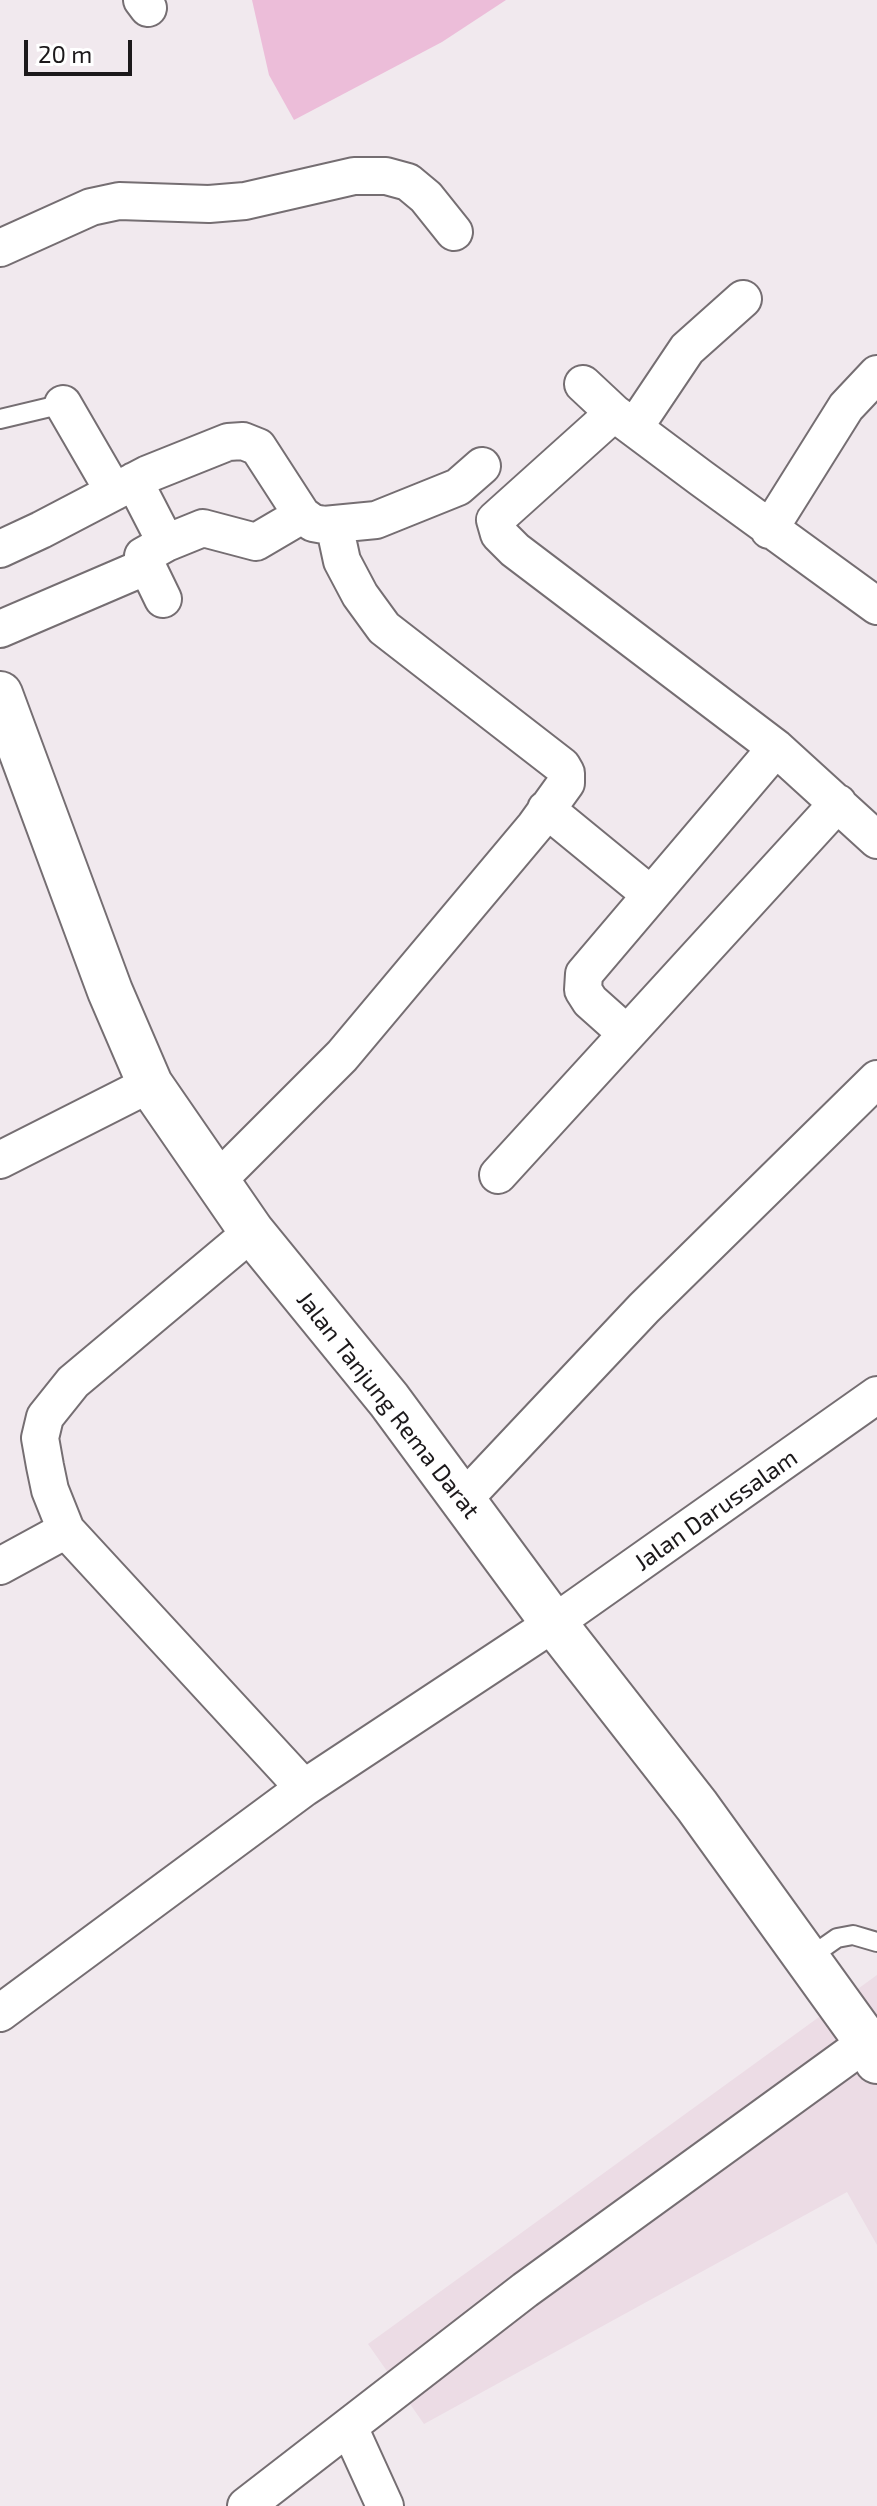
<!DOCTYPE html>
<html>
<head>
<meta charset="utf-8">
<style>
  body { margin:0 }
  #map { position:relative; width:877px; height:2506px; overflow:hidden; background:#f1e9ee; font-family:"Exo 2",sans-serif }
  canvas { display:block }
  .scale { position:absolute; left:24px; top:40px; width:108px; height:36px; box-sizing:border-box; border:4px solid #1c191b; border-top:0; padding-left:10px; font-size:24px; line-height:28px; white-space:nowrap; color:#1c191b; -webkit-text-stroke:6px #fff; paint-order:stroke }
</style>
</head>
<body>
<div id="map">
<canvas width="877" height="2506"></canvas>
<div class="scale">20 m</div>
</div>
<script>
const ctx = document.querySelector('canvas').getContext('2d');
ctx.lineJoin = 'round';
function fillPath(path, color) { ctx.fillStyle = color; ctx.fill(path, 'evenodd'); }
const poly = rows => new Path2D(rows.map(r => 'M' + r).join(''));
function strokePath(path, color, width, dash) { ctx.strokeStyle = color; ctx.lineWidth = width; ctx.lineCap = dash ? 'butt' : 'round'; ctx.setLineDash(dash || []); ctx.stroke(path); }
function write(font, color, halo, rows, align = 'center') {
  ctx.font = font + ' "Exo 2",sans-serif'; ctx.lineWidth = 8; ctx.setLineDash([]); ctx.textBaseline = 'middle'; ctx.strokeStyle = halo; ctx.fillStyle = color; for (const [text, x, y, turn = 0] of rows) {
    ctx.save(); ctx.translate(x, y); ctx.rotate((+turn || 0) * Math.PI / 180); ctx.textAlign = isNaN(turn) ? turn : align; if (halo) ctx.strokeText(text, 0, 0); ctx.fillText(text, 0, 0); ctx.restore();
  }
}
fillPath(poly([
  [877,1975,877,2245,847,2192,424,2424,368,2344]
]), '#ecdce5');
fillPath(poly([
  [252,0,506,0,442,42,294,120,269,75]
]), '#ecbdd9');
const service = poly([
  [0,419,63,404],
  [807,1959,837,1938,853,1935,877,1942]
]);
const minor = poly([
  [142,0,148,8],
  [0,248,91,207,119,201,209,204,245,201,354,176,386,176,408,182,426,197,454,232],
  [583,384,614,413,701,478,877,606],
  [63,404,114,492],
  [614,413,495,520,499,534,515,550,776,748,877,840],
  [634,428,687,349,743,299],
  [769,530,846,407,877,374],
  [166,543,203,528,256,542,302,515],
  [0,549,41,530,148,474,228,442,243,441,258,447,302,515,313,523,324,525,376,520,458,487,482,466],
  [147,566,163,599],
  [0,629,147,566,143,556,166,543,134,481],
  [546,809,651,895],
  [627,1034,590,1001,583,990,584,974,776,748],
  [0,1160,150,1084],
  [498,1175,838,803],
  [217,1181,342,1056,535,826,566,783,566,773,562,766,384,628,360,595,342,561,334,524],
  [463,1500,644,1308,877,1079],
  [66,1530,304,1788],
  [0,1566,66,1530,50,1490,45,1466,40,1438,45,1417,73,1382,252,1232],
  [0,2013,304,1788,554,1623,877,1395],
  [349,2427,385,2506],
  [246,2506,525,2290,867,2042]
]);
const tertiary = poly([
  [0,694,110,991,150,1084,252,1232,389,1400,543,1609,697,1806,867,2042,877,2061]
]);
strokePath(service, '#756e72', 22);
strokePath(minor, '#756e72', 40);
strokePath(tertiary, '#756e72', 48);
strokePath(service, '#fff', 18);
strokePath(minor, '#fff', 36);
strokePath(tertiary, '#fff', 44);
write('24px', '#1c191b', '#fff', [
  ["Jalan Tanjung Rema Darat",388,1405,52],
  ["Jalan Darussalam",716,1510,-35]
]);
</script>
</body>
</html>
